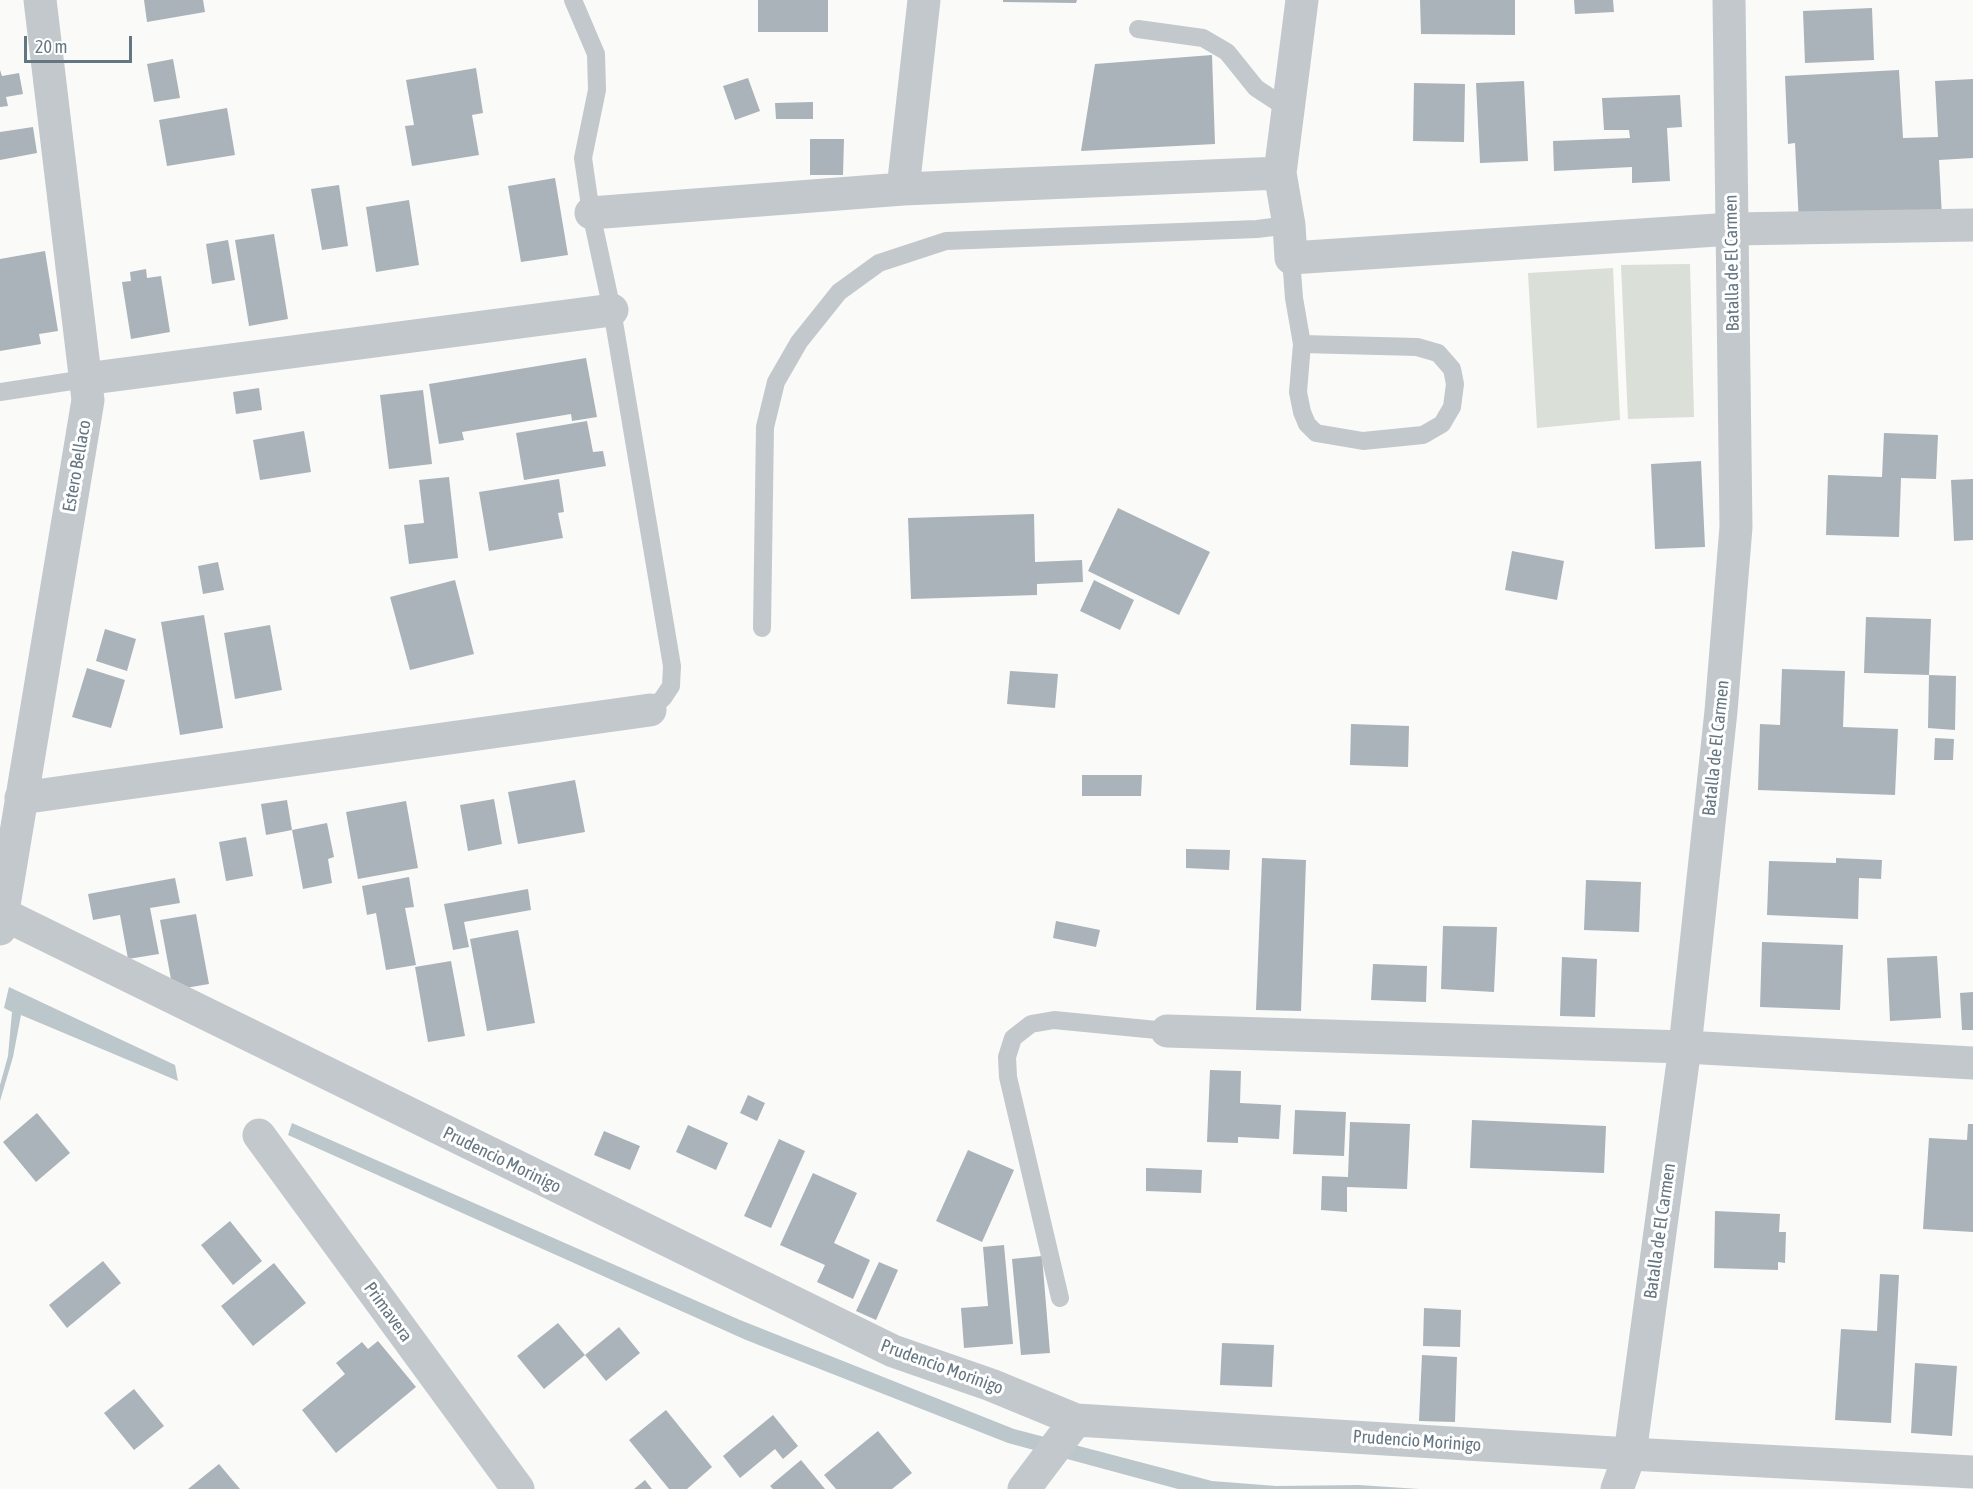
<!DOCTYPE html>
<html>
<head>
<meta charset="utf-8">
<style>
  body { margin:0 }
  #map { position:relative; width:1973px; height:1489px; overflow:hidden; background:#fafaf8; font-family:"Asap Condensed",sans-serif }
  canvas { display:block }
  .scale { position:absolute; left:24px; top:36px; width:108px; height:27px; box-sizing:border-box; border:3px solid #657683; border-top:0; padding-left:8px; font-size:18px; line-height:21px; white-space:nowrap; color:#657683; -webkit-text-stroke:4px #fff; paint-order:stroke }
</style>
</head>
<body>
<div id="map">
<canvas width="1973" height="1489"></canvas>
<div class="scale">20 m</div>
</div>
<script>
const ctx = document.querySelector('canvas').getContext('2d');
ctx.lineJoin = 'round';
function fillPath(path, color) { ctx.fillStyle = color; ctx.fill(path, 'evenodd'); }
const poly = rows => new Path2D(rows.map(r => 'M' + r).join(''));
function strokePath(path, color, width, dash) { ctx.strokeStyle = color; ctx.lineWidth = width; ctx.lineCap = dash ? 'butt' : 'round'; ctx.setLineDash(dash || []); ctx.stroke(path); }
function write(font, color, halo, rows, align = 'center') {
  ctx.font = font + ' "Asap Condensed",sans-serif'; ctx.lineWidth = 6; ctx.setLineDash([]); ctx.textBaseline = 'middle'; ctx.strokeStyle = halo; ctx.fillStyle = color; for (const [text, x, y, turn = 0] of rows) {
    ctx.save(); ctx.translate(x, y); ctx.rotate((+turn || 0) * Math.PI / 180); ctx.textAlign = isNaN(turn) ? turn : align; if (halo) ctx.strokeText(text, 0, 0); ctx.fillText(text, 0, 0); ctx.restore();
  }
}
fillPath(poly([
  [1690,264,1694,417,1628,419,1621,265],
  [1613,268,1620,420,1537,428,1528,273]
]), '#dadfd7');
fillPath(poly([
  [9,987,175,1065,178,1081,21,1015,13,1057,0,1101,0,1085,8,1056,12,1012,4,1008],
  [292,1123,740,1320,1014,1429,1212,1481,1276,1486,1359,1485,1419,1489,1178,1489,1008,1443,746,1340,288,1135]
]), '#bbc7cb');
fillPath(poly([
  [144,0,203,0,205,12,147,22],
  [758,0,828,0,828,32,758,32],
  [1003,0,1077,0,1076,3,1003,2],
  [1420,0,1515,0,1515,35,1421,34],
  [1574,0,1613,0,1614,12,1575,14],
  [1872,8,1874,60,1805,63,1803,11],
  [1212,55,1215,144,1081,151,1095,64],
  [173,59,180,98,154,102,147,64],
  [476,68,483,113,472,115,479,155,412,166,405,126,414,125,406,80],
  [0,70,2,76,19,73,23,94,6,97,8,106,0,107],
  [1899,70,1903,138,1938,137,1935,81,1973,79,1973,158,1939,160,1942,217,1799,224,1795,143,1788,144,1785,76],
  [748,78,760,111,735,120,723,86],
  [1524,81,1528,161,1480,163,1476,83],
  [1414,83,1465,84,1464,142,1413,141],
  [1680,95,1682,127,1667,128,1670,181,1632,183,1632,167,1554,171,1553,141,1630,138,1629,130,1604,130,1602,98],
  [813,102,813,119,776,119,775,103],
  [227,108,235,155,167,166,159,120],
  [33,127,37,153,0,160,0,132],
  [810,139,844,139,843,175,810,175],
  [555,178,568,255,521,262,508,186],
  [339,185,348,246,322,250,311,189],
  [409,200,419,265,376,272,366,207],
  [274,234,288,319,249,326,235,240],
  [228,240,235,280,212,284,206,244],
  [45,251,58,331,39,334,41,344,0,351,0,259],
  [146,269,147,278,161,276,170,332,131,339,122,282,131,281,130,272],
  [586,358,597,417,572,421,571,414,462,432,464,440,439,444,429,384],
  [259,388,262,410,236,414,233,392],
  [423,390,432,464,389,469,380,395],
  [587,421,593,452,603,451,606,466,524,480,516,433],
  [304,431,311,472,260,480,253,440],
  [1884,433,1938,435,1936,479,1901,478,1899,537,1826,535,1828,475,1882,477],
  [1701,461,1705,547,1655,549,1651,464],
  [449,477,458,558,409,564,404,525,424,523,419,480],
  [559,479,564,512,558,513,563,538,489,551,479,492],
  [1973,479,1973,540,1954,541,1951,480],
  [1118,508,1210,552,1179,615,1088,571],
  [1034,514,1035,562,1082,560,1083,582,1037,584,1037,595,911,599,908,518],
  [1512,551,1564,561,1557,600,1505,590],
  [218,562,224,590,203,594,198,566],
  [455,580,474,654,410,670,390,597],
  [1094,580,1134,600,1120,630,1080,611],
  [204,615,223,728,180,735,161,622],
  [1866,617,1931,619,1929,675,1864,673],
  [270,625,282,690,235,699,224,633],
  [105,629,136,639,127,671,96,661],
  [87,668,125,680,111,728,72,717],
  [1782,669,1845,671,1843,727,1898,729,1895,795,1758,790,1760,724,1780,725],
  [1010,671,1058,674,1055,708,1007,704],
  [1929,675,1956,676,1955,730,1928,728],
  [1351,724,1409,726,1408,767,1350,765],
  [1935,738,1954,739,1953,760,1934,760],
  [1082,775,1142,775,1141,796,1082,796],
  [575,780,585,832,518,844,508,792],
  [494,799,502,844,468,851,460,805],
  [287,800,292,830,266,835,261,804],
  [406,801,418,868,358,879,346,812],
  [327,823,334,857,328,859,332,883,303,889,292,830],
  [246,837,253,876,226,881,219,842],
  [1186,849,1230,850,1229,870,1186,868],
  [1262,858,1306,860,1301,1011,1256,1010],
  [1836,858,1882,860,1881,879,1859,878,1858,919,1767,915,1769,861,1836,863],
  [409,877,414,907,405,908,416,965,386,970,376,913,367,915,362,886],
  [175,878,180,903,150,908,159,954,128,959,120,915,93,920,88,894],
  [1586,880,1641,882,1639,932,1584,930],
  [528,889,531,910,464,922,469,947,453,950,444,904],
  [196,914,209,984,173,990,160,920],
  [1056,921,1100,930,1096,947,1053,938],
  [1443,926,1497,927,1494,992,1441,989],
  [518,930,535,1023,487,1031,470,939],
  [1762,942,1843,945,1840,1010,1760,1007],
  [1937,956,1941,1018,1890,1021,1887,958],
  [1562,957,1597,959,1595,1017,1560,1016],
  [451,961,465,1036,428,1042,415,967],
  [1373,964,1427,966,1426,1002,1371,1000],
  [1973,992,1973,1030,1962,1030,1960,993],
  [1210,1070,1241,1071,1240,1103,1281,1105,1279,1139,1238,1137,1238,1143,1207,1142],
  [748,1095,765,1103,757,1121,740,1113],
  [1295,1110,1346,1112,1344,1156,1293,1154],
  [37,1113,70,1153,36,1182,3,1142],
  [1472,1120,1606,1126,1604,1173,1470,1168],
  [1350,1122,1410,1124,1407,1189,1347,1187,1347,1212,1321,1210,1322,1176,1348,1177],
  [1968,1124,1973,1124,1973,1232,1923,1229,1929,1138,1967,1140],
  [688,1125,728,1143,716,1170,676,1152],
  [604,1131,640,1146,630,1170,594,1155],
  [779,1139,805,1151,771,1228,744,1216],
  [968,1150,1014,1170,982,1242,936,1221],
  [1146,1168,1202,1170,1201,1193,1146,1191],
  [813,1173,857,1193,834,1243,870,1260,853,1299,817,1282,825,1265,780,1245],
  [1715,1211,1780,1214,1779,1232,1786,1232,1785,1263,1778,1262,1778,1270,1714,1268],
  [230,1221,262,1261,233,1285,201,1245],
  [1004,1245,1013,1344,964,1348,961,1308,988,1306,983,1247],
  [1042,1256,1050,1353,1021,1355,1012,1259],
  [103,1261,121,1283,67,1328,49,1305],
  [879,1262,898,1270,876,1320,856,1311],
  [274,1263,306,1303,253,1346,221,1306],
  [1880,1274,1899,1275,1891,1423,1835,1420,1841,1329,1877,1331],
  [1424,1308,1461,1310,1460,1347,1423,1346],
  [558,1323,585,1355,544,1389,517,1356],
  [619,1327,640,1353,606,1381,585,1355],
  [378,1341,416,1387,336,1453,302,1410,345,1374,336,1363,362,1342,368,1349],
  [1222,1343,1274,1345,1272,1387,1220,1385],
  [1422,1355,1457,1357,1455,1422,1419,1421],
  [1915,1363,1957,1366,1952,1436,1911,1433],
  [134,1389,164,1426,134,1450,104,1413],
  [666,1410,712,1467,687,1489,669,1489,629,1440],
  [773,1415,798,1446,783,1459,775,1449,740,1478,723,1456],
  [878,1431,912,1473,892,1489,836,1489,824,1475],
  [801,1460,825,1489,773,1489,770,1486],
  [219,1464,240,1489,188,1489],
  [645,1480,652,1489,634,1489]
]), '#aab3b9');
strokePath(poly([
  [573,0,596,54,597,90,583,158,591,213,612,310,672,666,671,686,663,698,650,710],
  [1138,29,1203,38,1227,52,1256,88,1288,109],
  [1291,258,1294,298,1302,344,1298,392,1302,412,1307,424,1316,433,1363,441,1423,435,1442,424,1452,407,1455,384,1452,369,1438,353,1417,347,1302,344],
  [0,392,85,379],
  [762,628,765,427,776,382,799,342,839,292,879,263,946,241,1257,229,1289,225],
  [1060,1298,1008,1077,1007,1057,1013,1038,1031,1024,1054,1020,1167,1031]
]), '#c3c8cc', 18);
strokePath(poly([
  [1302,0,1280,173,1289,225,1291,258,1732,229,1973,225],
  [903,189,924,0],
  [591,213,903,189,1280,173],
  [85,379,612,310],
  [21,798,650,710],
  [3,914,893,1351,991,1385,1076,1420,1630,1454,1973,1472],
  [0,929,88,400,40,0],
  [1167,1031,1685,1047,1973,1063],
  [259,1135,518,1489],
  [1024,1489,1076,1420]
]), '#c3c8cc', 33);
strokePath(poly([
  [1617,1489,1630,1454,1685,1047,1721,711,1736,527,1729,0]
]), '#c3c8cc', 33);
write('18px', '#657683', '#fff', [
  ["Batalla de El Carmen",1732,263,-91],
  ["Estero Bellaco",77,466,-80],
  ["Batalla de El Carmen",1716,748,-84],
  ["Prudencio Morinigo",502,1160,26],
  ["Batalla de El Carmen",1660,1231,-82],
  ["Primavera",388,1312,54],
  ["Prudencio Morinigo",942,1367,20],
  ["Prudencio Morinigo",1417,1441,4]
]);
</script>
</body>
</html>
